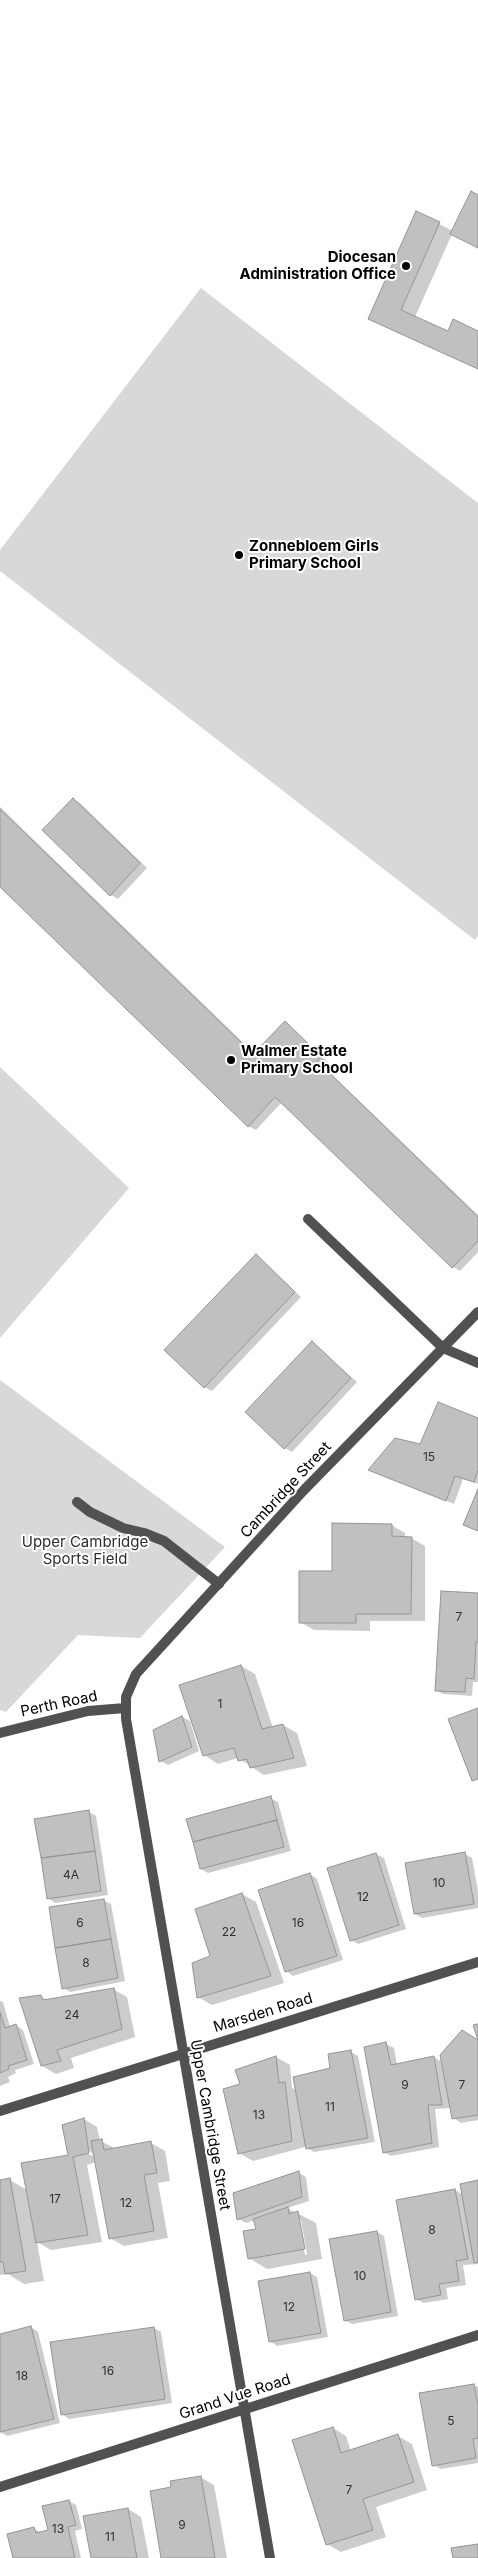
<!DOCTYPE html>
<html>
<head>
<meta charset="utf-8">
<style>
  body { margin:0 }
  canvas { display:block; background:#fff }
</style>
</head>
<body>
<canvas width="478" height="2558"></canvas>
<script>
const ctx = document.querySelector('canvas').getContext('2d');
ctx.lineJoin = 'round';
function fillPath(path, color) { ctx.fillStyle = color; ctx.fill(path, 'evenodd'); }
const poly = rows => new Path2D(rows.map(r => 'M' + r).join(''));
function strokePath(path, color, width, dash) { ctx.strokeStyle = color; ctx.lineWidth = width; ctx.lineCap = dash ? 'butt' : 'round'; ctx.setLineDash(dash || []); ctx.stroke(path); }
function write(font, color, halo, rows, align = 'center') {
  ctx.font = font + ' Inter,sans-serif'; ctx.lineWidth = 4; ctx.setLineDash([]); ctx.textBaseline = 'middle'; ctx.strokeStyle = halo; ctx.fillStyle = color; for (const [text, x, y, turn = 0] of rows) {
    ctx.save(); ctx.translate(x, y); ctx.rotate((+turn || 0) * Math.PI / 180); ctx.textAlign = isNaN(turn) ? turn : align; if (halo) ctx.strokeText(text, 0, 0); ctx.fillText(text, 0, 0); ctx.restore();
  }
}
fillPath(poly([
  [201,288,478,503,478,936,475,940,0,571,0,550],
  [0,1067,129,1188,0,1338],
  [0,1380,225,1547,140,1638,78,1635,6,1712,0,1710]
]), '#d8d8d8');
fillPath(poly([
  [478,196,478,247,452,234,415,317,448,332,478,332,478,369,369,318,417,213,453,231],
  [73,799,80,803,147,868,118,899,111,895],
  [0,807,255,1054,285,1022,328,1062,323,1066,478,1215,478,1252,460,1271,453,1267,282,1102,256,1130,248,1126,0,885],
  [256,1256,301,1297,212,1391,204,1387],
  [312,1343,357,1382,292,1452,285,1448],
  [478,1420,478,1484,463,1479,454,1504,370,1470],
  [391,1525,405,1533,405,1538,411,1538,425,1546,425,1621,370,1621,370,1631,314,1630,300,1622,333,1572],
  [478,1594,478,1682,473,1682,472,1696,443,1694,436,1690],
  [241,1666,255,1674,273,1728,283,1725,297,1733,307,1766,264,1775,238,1758,218,1764,204,1755],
  [182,1717,190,1721,199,1751,168,1765,161,1761,154,1731],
  [270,1798,278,1802,291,1851,208,1873,201,1869],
  [89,1812,96,1816,108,1895,55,1903,48,1898],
  [376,1854,384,1858,406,1929,358,1944,351,1940],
  [465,1854,472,1858,478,1891,478,1908,422,1918,415,1914],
  [310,1874,317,1879,343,1960,293,1976,286,1971],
  [242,1894,256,1902,284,1983,212,2005,198,1997,211,1956],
  [103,1900,111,1904,125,1981,70,1992,63,1988],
  [113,1989,127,1997,135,2037,71,2058,74,2068,56,2074,42,2066,41,1997,48,2000],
  [0,2001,3,2002,10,2027,16,2025,23,2030,34,2064,15,2070,16,2073,8,2077,10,2082,0,2086],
  [478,2041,478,2120,461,2123,454,2118,452,2108,435,2109,439,2147,391,2156,384,2152,386,2044,394,2048,397,2065,434,2057,443,2063],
  [351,2052,358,2056,375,2142,314,2152,305,2147,253,2161,239,2153,241,2085,276,2057,290,2065,292,2088,296,2090,332,2069],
  [84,2119,97,2127,100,2141,117,2149,151,2143,165,2151,170,2181,158,2183,168,2238,124,2246,110,2238,96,2162,87,2165,102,2242,51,2250,37,2242,44,2281,24,2284,8,2274,0,2275,0,2181,10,2180,27,2190,69,2156],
  [85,2148,95,2155,95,2157,83,2151],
  [299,2173,306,2177,309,2201,287,2208,316,2223,322,2259,267,2269,249,2258,258,2229,255,2220,246,2223,239,2219],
  [298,2220,301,2220,307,2254,305,2255],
  [478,2182,478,2264,463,2265,466,2285,446,2288,448,2299,424,2303,416,2299,455,2190,463,2195],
  [377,2232,384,2236,398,2316,352,2324,345,2320],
  [310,2273,317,2277,328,2337,277,2346,270,2341],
  [31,2327,38,2332,60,2423,7,2436,0,2432,0,2335],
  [154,2328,161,2332,172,2403,69,2419,62,2414],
  [474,2385,478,2387,478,2463,441,2469,433,2465],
  [333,2428,346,2436,351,2451,398,2436,412,2444,427,2490,376,2507,386,2537,341,2552,327,2544],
  [200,2477,214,2485,227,2558,163,2558,172,2488],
  [69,2501,76,2505,82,2529,75,2531,81,2558,14,2558,34,2529,42,2533,49,2531],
  [128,2509,141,2517,149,2558,92,2558]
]), '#0003');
const building = poly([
  [471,191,478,195,478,248,450,234,471,191],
  [416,211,440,222,401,310,448,331,453,319,478,331,478,369,368,319,416,211],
  [73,798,140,863,110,896,42,830,73,798],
  [0,809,253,1054,285,1021,322,1057,317,1061,478,1217,478,1241,452,1268,275,1097,248,1127,0,887,0,809],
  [256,1254,295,1292,204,1388,164,1350,256,1254],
  [312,1341,351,1378,284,1449,245,1412,312,1341],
  [438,1402,478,1418,478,1470,474,1482,455,1476,446,1501,368,1470,395,1438,420,1444,438,1402],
  [478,1489,478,1531,463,1525,478,1489],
  [332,1523,392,1524,392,1536,412,1537,411,1614,356,1614,356,1623,299,1623,299,1571,332,1571,332,1523],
  [441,1591,478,1593,478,1642,476,1642,474,1679,466,1678,465,1692,435,1691,441,1591],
  [241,1665,262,1729,283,1724,294,1758,250,1768,247,1759,238,1761,234,1748,203,1756,179,1685,241,1665],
  [478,1708,478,1779,472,1781,448,1719,478,1708],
  [182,1716,192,1747,159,1762,153,1730,182,1716],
  [271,1796,277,1820,193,1842,186,1819,271,1796],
  [89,1810,95,1851,41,1858,34,1819,89,1810],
  [277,1820,284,1847,200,1869,193,1842,277,1820],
  [95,1851,101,1891,47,1899,41,1858,95,1851],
  [465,1852,474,1904,414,1914,405,1863,465,1852],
  [376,1853,399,1925,350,1941,327,1868,376,1853],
  [310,1873,337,1956,285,1972,258,1890,310,1873],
  [242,1893,271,1976,197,1998,192,1963,210,1956,195,1909,242,1893],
  [104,1899,111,1939,55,1948,49,1907,104,1899],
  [111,1939,118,1978,62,1989,55,1948,111,1939],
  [114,1988,122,2029,57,2050,61,2061,41,2066,19,1998,41,1995,43,2000,114,1988],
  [0,2012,5,2028,16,2024,27,2060,8,2066,9,2069,0,2073,0,2012],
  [478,2024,478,2115,452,2119,440,2055,462,2030,478,2040,473,2025,478,2024],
  [386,2042,391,2065,434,2056,442,2105,428,2105,432,2143,383,2153,364,2047,386,2042],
  [351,2050,368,2138,306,2149,293,2077,330,2068,328,2054,351,2050],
  [276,2056,279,2083,285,2082,292,2141,238,2154,223,2089,240,2084,235,2070,276,2056],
  [84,2118,89,2153,73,2157,88,2235,36,2243,21,2163,68,2155,62,2125,84,2118],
  [102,2139,104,2150,151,2141,157,2173,144,2175,154,2231,109,2239,91,2141,102,2139],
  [299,2171,302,2197,237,2220,233,2193,299,2171],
  [10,2178,26,2271,5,2274,3,2262,0,2262,0,2180,10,2178],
  [478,2180,478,2262,474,2263,460,2184,478,2180],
  [455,2189,468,2259,456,2261,459,2281,439,2284,441,2295,415,2300,396,2200,455,2189],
  [288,2207,289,2214,298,2211,305,2249,248,2259,243,2231,256,2229,253,2219,288,2207],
  [377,2231,391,2312,344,2321,329,2239,377,2231],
  [310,2272,321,2333,269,2342,258,2281,310,2272],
  [31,2326,54,2419,0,2432,0,2334,31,2326],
  [154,2327,165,2399,61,2415,50,2342,154,2327],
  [474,2384,478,2404,478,2438,473,2439,476,2458,432,2466,419,2393,474,2384],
  [333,2427,341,2453,398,2434,414,2482,363,2499,373,2530,326,2545,292,2440,333,2427],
  [201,2476,215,2558,161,2558,150,2491,171,2487,170,2481,201,2476],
  [69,2500,76,2525,68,2527,75,2558,13,2558,7,2534,34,2527,36,2533,48,2530,42,2506,69,2500],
  [128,2508,137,2558,91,2558,83,2516,128,2508],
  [478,2544,478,2558,453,2558,451,2548,478,2544]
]);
fillPath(building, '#c0c0c0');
strokePath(building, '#959595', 1);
strokePath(poly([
  [308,1219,443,1348],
  [77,1502,90,1512,123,1528,144,1533,164,1541,219,1584]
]), '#515151', 10);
strokePath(poly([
  [443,1348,478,1363],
  [0,1733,88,1711,125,1708],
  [0,2111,478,1962],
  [0,2487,478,2335],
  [270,2558,138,1789,126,1719,126,1697,136,1674,304,1490,478,1312]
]), '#515151', 10);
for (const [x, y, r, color] of [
  [406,266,5,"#000"],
  [239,555,5,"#000"],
  [231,1060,5,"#000"]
]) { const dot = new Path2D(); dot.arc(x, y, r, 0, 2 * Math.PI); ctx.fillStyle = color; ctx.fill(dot); strokePath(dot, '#fff', 2); }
write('12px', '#303030', null, [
  ["15",429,1457],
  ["7",459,1617],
  ["1",220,1704],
  ["4A",71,1875],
  ["10",439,1883],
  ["12",363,1897],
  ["6",80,1923],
  ["16",298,1923],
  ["22",229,1932],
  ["8",86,1963],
  ["24",72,2015],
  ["9",405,2085],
  ["7",462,2085],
  ["11",330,2107],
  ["13",259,2115],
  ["17",55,2199],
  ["12",126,2203],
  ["8",432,2230],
  ["10",360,2276],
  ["12",289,2307],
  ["16",108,2371],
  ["18",22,2376],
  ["5",451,2421],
  ["7",349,2490],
  ["9",182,2525],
  ["13",58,2529],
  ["11",110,2537]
]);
write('bold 15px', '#000', '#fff', [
  ["Diocesan",396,257,"right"],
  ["Administration Office",396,274,"right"],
  ["Zonnebloem Girls",249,546],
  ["Primary School",249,563],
  ["Walmer Estate",241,1051],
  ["Primary School",241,1068]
], 'left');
write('15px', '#000', '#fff', [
  ["Cambridge Street",286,1490,-47],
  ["Perth Road",59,1704,-12],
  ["Marsden Road",263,2013,-17],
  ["Upper Cambridge Street",210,2125,80],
  ["Grand Vue Road",235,2397,-18]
]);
write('15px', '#2f2f2f', '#fff', [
  ["Upper Cambridge",85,1542],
  ["Sports Field",85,1559]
]);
</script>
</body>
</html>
